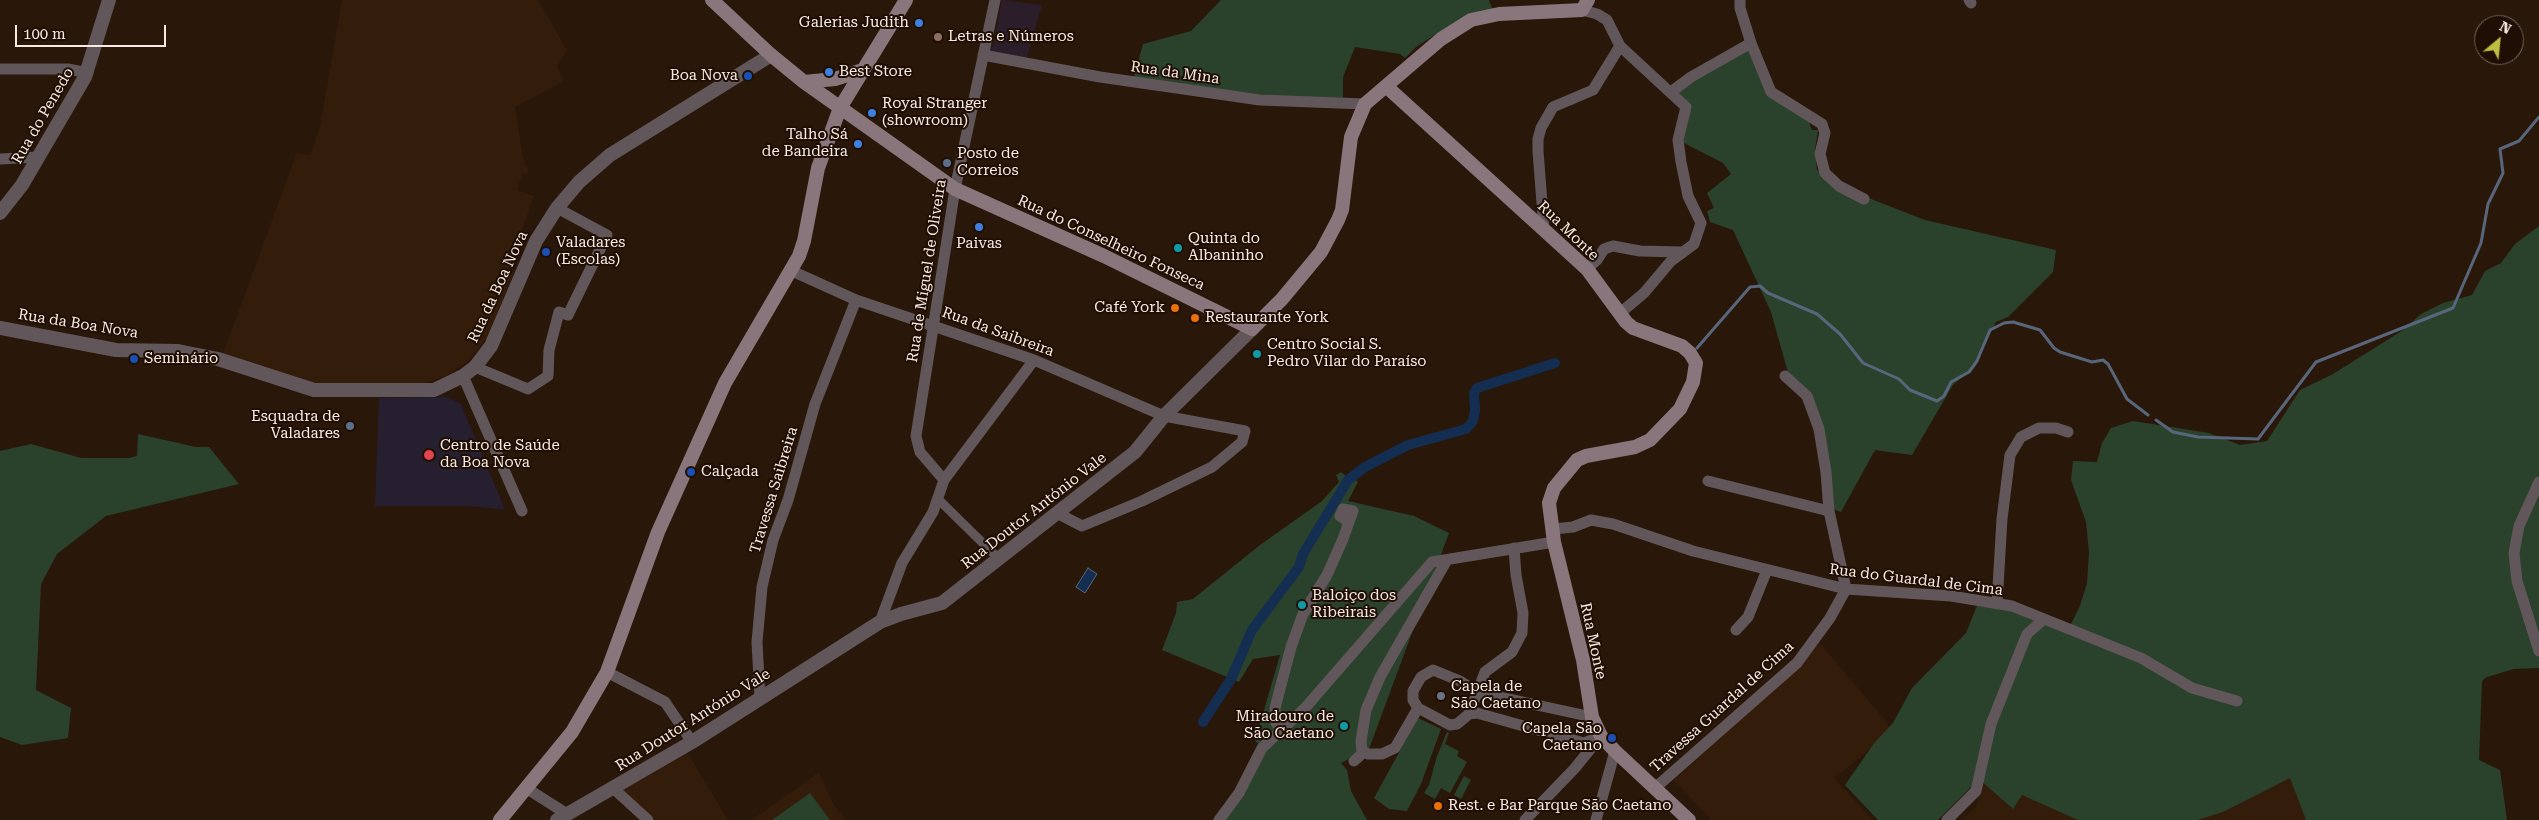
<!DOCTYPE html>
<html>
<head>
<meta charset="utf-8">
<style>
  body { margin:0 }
  #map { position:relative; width:2539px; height:820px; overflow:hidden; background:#29170a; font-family:"Roboto Serif",serif }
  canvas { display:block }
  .north { position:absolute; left:2474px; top:15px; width:50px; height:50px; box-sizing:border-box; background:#1f0e03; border:1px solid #76665c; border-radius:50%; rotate:28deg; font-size:14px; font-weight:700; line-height:20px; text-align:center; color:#f8eae2 }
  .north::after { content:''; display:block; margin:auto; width:18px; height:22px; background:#bfbe41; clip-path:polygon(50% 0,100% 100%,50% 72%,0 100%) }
  .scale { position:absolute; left:15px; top:25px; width:151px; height:22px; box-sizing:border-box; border:2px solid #f8eae2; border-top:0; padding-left:6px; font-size:15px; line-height:18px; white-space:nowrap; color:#f8eae2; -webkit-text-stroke:4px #1f0e03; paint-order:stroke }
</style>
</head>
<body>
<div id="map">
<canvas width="2539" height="820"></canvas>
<div class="north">N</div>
<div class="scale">100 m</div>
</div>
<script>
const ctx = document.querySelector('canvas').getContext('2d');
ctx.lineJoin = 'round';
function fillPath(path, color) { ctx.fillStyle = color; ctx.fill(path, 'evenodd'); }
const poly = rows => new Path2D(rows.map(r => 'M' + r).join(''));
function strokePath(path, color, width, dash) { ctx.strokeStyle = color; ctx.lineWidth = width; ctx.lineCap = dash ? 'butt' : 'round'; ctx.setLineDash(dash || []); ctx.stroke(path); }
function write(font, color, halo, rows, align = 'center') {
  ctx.font = font + ' "Roboto Serif",serif'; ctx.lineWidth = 4; ctx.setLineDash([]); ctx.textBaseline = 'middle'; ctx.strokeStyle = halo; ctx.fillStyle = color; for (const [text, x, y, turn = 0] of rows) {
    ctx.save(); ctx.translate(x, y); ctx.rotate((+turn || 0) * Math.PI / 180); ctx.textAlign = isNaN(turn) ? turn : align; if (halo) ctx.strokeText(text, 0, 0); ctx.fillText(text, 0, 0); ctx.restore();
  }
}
fillPath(poly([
  [1002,0,1042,5,1026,60,991,54,987,47,993,47]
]), '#2b1e2a');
fillPath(poly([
  [342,0,538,0,567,50,557,67,564,81,515,107,524,164,529,170,527,175,522,174,517,190,534,196,508,270,514,273,487,337,469,360,449,374,426,383,313,385,223,354,297,152,310,156,320,127],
  [1819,642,1894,731,1834,778,1873,820,1711,820,1674,780,1793,673],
  [686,750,728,820,656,820,624,792,623,789],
  [819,772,832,802,845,820,752,820],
  [1987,773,2081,820,1962,820,1976,807],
  [2290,774,2306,820,2194,820]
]), '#341c0b');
fillPath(poly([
  [448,397,461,404,505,510,471,506,375,506,379,398]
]), '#261f2f');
fillPath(poly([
  [1221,0,1489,0,1493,11,1467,14,1416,47,1405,58,1400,54,1355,47,1343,77,1343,100,1293,98,1133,80,1143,44,1191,31],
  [1750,47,1768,94,1808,120,1812,130,1818,130,1815,149,1817,170,1835,185,1925,220,2056,250,2053,272,2008,317,1996,322,1974,368,1953,385,1912,455,1875,450,1841,512,1833,509,1818,414,1789,376,1771,312,1733,230,1710,222,1707,211,1714,208,1707,193,1731,174,1723,163,1682,142,1688,117,1677,94,1679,89],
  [2539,226,2539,668,2514,669,2487,677,2482,681,2479,760,2500,770,2507,820,2306,820,2290,778,2223,812,2197,820,2078,820,2022,795,2013,809,1979,779,1938,820,1878,820,1845,785,1875,742,1893,723,1912,688,1966,633,1978,603,2071,624,2080,606,2087,583,2089,552,2086,522,2071,480,2073,461,2097,462,2102,443,2111,428,2133,421,2209,433,2240,445,2267,441,2300,390,2333,374,2403,330,2421,314,2443,303,2472,295,2485,271,2501,263,2515,244],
  [138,434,196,447,209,447,239,484,106,516,57,554,41,584,36,690,71,708,68,738,22,745,0,737,0,451,31,444,81,458,129,458,137,456],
  [1341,472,1346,476,1349,474,1358,482,1348,501,1414,516,1449,533,1369,749,1341,763,1347,770,1351,791,1367,820,1219,820,1262,747,1255,741,1280,655,1253,659,1239,682,1162,650,1176,613,1177,602,1193,599,1260,545,1322,501,1339,482,1336,475],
  [1418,718,1441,729,1421,784,1407,811,1389,809,1374,798],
  [1447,732,1449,733,1445,744,1459,751,1457,756,1467,762,1450,793,1441,788,1435,799,1424,793,1429,785,1437,756],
  [1464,776,1471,780,1461,799,1454,795],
  [810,793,830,820,772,820]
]), '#2a412c');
const water = poly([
  [1088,568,1097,574,1085,593,1076,587,1088,568]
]);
fillPath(water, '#132e51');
strokePath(water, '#58667c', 1);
strokePath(poly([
  [1697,348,1750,287,1760,286,1768,293,1817,314,1840,334,1863,363,1899,379,1910,390,1937,401,1944,396,1951,382,1969,372,1977,361,1990,330,2004,323,2013,322,2040,330,2054,348,2060,352,2092,362,2103,360,2108,364,2127,399,2148,415],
  [2156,420,2173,432,2198,437,2258,439,2316,362,2453,308,2481,243,2488,204,2503,173,2500,149,2519,141,2539,117]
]), '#58667c', 3);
strokePath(poly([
  [1203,722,1231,679,1252,630,1299,567,1303,554,1348,480,1365,467,1408,445,1466,429,1473,421,1475,410,1474,393,1477,388,1555,363]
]), '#132e51', 10);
strokePath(poly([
  [938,499,998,558]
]), '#615659', 9);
strokePath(poly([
  [1740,0,1740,8,1751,43,1771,92,1822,124,1825,133,1820,154,1825,173,1839,186,1864,199],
  [1969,0,1971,3],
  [1582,10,1597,14,1607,20,1620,46,1686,107,1678,140,1681,162,1688,196,1701,223,1694,244,1671,261,1644,293,1619,314],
  [983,55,1100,77,1260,100,1365,104],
  [0,69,68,69,88,73],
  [1671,92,1691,77,1751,43],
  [0,159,39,157],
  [1544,229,1538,151,1538,139,1541,128,1553,107,1593,90,1620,46],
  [1587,269,1597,260,1604,249,1613,246,1640,251,1681,252],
  [792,271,856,300,1034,360,1164,416,1245,431,1242,442,1212,467,1142,501,1082,526,1057,513],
  [475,367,528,389,548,376,549,350,559,312,568,315,607,235,557,208],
  [463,376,522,511],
  [944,480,920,452,916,436,955,189,995,0],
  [1708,481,1829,511],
  [2539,482,2519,526,2514,553,2517,581,2539,651],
  [1553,529,1573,527,1591,520,1613,524,1693,551,1846,589,1951,596,2012,606,2141,658,2192,688,2237,701],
  [1997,604,2002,519,2010,455,2021,437,2039,428,2056,428,2068,432],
  [880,622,902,563,933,512,944,480,1034,360],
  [1736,630,1748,617,1767,570],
  [607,672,665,702,692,742],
  [760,697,757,642,762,587,773,540,788,500,815,404,856,300],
  [1418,708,1395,748,1382,754,1368,754,1362,751,1361,741,1366,710,1380,677,1447,560],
  [1469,714,1485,672,1512,652,1522,633,1523,613,1516,575,1514,548],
  [1592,717,1477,692,1460,681,1433,670,1421,677,1413,691,1413,700,1418,708,1450,725,1457,724,1469,714,1477,713,1584,743,1601,736],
  [1282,730,1276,723,1275,708,1291,647,1303,614,1327,575,1343,539,1349,522,1353,511,1343,509,1340,516,1349,522],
  [1354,761,1364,752],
  [526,788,567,814],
  [1655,788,1797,663,1830,618,1846,589,1829,511,1826,472,1819,429,1807,396,1785,376],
  [614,789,648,820],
  [1219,820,1239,793,1262,748,1305,708,1432,562,1554,542],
  [1525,820,1575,768,1600,737],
  [1596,820,1615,751],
  [1947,820,1976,791,1991,724,2027,634,2044,619]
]), '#615659', 11);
strokePath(poly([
  [0,213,22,185,85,77,109,0],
  [0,328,116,350,178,351,218,359,314,390,434,390,463,376,475,367,491,346,536,241,557,208,579,182,610,155,771,55],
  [557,820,692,742,880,622,901,614,942,603,1135,452,1164,416,1252,329]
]), '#615659', 14);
strokePath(poly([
  [712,0,771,55,804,82,955,189,1104,256,1252,329,1282,299,1321,252,1338,220,1342,210,1351,137,1365,104,1441,39,1471,20,1499,14,1582,10,1588,0],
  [804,82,835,79,863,70],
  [1387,87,1587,269,1626,322,1633,328,1682,346,1690,353,1696,363,1693,382,1680,409,1650,440,1635,447,1586,456,1577,460,1554,488,1549,503,1554,542,1583,660,1592,717,1601,736,1615,751,1689,820],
  [500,820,572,732,607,672,658,532,725,383,799,256,804,241,818,168,840,108,906,0]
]), '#89767c', 14);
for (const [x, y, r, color] of [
  [919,23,5,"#3f7fe0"],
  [938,37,5,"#8d6e63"],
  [829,72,5,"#3f7fe0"],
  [748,76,5,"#1a4fb4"],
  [872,113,5,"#3f7fe0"],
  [858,144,5,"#3f7fe0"],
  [947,163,5,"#5c6f8a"],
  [979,227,5,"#3f7fe0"],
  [1178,248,5,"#0f9aa8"],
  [546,252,5,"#1a4fb4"],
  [1175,308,5,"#e8710a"],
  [1195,318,5,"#e8710a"],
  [1257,354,5,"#0f9aa8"],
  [134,359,5,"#1a4fb4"],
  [350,426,5,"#5c6f8a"],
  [429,455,6,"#e0444e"],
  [691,472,5,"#1a4fb4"],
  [1302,605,5,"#0f9aa8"],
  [1441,696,5,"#6b7280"],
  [1344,726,5,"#0f9aa8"],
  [1612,738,5,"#1a4fb4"],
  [1438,806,5,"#e8710a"]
]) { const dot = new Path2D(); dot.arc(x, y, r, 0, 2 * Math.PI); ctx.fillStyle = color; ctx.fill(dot); strokePath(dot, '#1f0e03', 2); }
write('15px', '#f8eae2', '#1f0e03', [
  ["Galerias Judith",909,23,"right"],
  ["Letras e Números",948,37],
  ["Best Store",839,72],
  ["Boa Nova",738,76,"right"],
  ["Royal Stranger",882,104],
  ["(showroom)",882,121],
  ["Talho Sá",848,135,"right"],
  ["de Bandeira",848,152,"right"],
  ["Posto de",957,154],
  ["Correios",957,171],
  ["Quinta do",1188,239],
  ["Albaninho",1188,256],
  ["Valadares",556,243],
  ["(Escolas)",556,260],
  ["Paivas",979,244,"center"],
  ["Café York",1165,308,"right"],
  ["Restaurante York",1205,318],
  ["Centro Social S.",1267,345],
  ["Pedro Vilar do Paraíso",1267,362],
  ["Seminário",144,359],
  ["Esquadra de",340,417,"right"],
  ["Valadares",340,434,"right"],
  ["Centro de Saúde",440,446],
  ["da Boa Nova",440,463],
  ["Calçada",701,472],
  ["Baloiço dos",1312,596],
  ["Ribeirais",1312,613],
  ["Capela de",1451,687],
  ["São Caetano",1451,704],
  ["Miradouro de",1334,717,"right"],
  ["São Caetano",1334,734,"right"],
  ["Capela São",1602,729,"right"],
  ["Caetano",1602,746,"right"],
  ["Rest. e Bar Parque São Caetano",1448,806]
], 'left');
write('15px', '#f8eae2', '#1f0e03', [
  ["Rua da Mina",1175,73,8],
  ["Rua do Penedo",43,116,-60],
  ["Rua Monte",1568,231,44],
  ["Rua do Conselheiro Fonseca",1111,243,25],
  ["Rua de Miguel de Oliveira",927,271,-81],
  ["Rua da Boa Nova",498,287,-65],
  ["Rua da Boa Nova",78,324,9],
  ["Rua da Saibreira",998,332,20],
  ["Travessa Saibreira",774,490,-73],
  ["Rua Doutor António Vale",1034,511,-38],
  ["Rua do Guardal de Cima",1916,580,7],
  ["Rua Monte",1593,641,78],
  ["Travessa Guardal de Cima",1722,707,-42],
  ["Rua Doutor António Vale",693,720,-32]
]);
</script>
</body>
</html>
